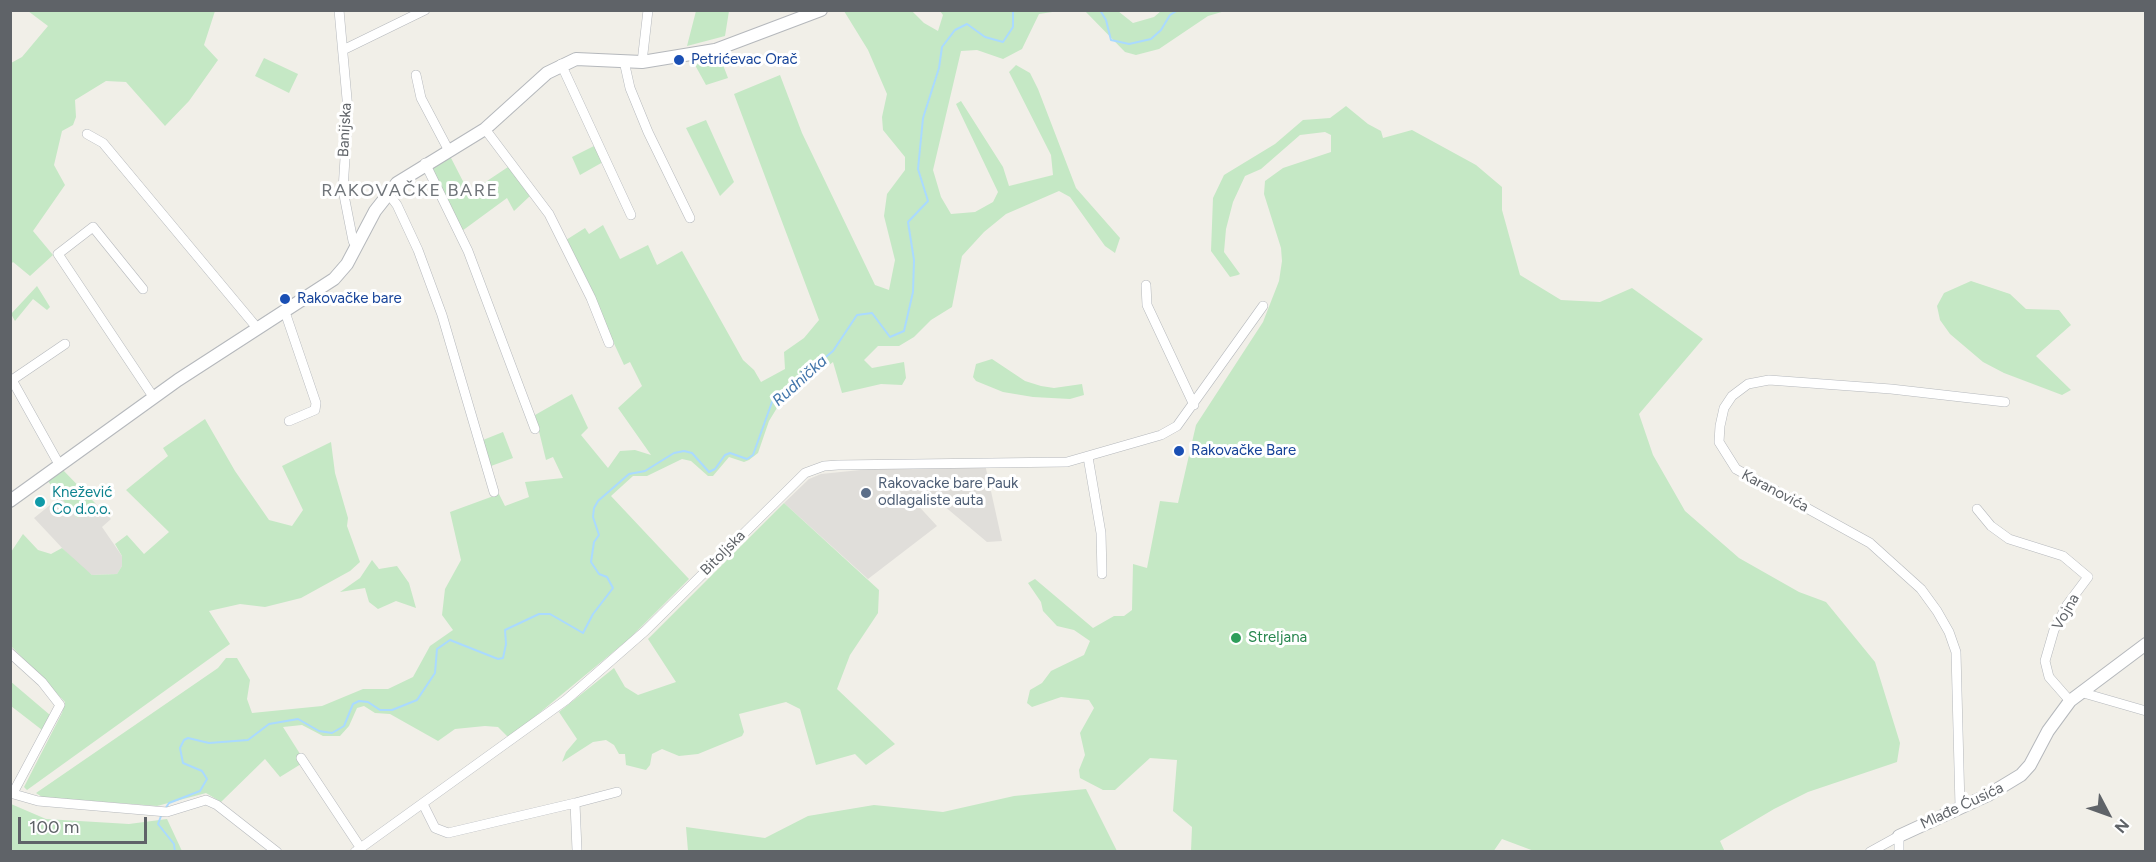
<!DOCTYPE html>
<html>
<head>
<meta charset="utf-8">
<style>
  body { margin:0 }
  #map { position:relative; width:2156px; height:862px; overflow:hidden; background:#f1efe8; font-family:Figtree,sans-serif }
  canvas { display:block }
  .frame { position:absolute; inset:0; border:12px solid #5f6368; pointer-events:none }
  .north { position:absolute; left:2078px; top:784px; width:60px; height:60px; -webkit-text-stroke:4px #fff; paint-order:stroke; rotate:131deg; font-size:16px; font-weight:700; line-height:24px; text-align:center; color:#5f6368 }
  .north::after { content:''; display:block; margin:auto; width:21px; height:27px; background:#5f6368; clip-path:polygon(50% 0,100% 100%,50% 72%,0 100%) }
  .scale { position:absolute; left:18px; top:817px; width:129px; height:27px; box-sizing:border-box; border:3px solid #5f6368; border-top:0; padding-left:8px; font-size:18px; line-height:21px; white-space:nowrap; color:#5f6368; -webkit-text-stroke:4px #fff; paint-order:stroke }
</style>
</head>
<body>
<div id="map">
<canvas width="2156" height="862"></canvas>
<div class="frame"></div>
<div class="north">N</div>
<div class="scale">100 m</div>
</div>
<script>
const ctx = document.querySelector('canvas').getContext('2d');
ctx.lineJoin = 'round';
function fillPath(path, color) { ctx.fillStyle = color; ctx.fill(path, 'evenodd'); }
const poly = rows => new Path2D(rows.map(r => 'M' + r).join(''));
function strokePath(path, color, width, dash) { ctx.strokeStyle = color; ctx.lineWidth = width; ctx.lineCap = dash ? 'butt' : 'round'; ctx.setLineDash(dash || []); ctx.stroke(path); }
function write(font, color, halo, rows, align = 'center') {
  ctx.font = font + ' Figtree,sans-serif'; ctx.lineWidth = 6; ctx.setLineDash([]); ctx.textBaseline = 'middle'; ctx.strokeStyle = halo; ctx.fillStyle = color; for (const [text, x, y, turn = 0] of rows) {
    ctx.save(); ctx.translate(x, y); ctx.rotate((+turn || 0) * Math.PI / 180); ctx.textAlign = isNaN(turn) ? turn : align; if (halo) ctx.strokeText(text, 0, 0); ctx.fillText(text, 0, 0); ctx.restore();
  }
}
fillPath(poly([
  [985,464,1002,541,987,542,925,490,913,500,937,526,868,579,784,503,809,479,821,474,900,466],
  [60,497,77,518,95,503,111,519,102,527,122,556,122,566,117,574,92,575,79,566,34,518]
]), '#e0deda');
fillPath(poly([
  [28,11,215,11,204,45,218,60,189,101,165,126,126,82,106,81,75,100,76,117,73,125,62,131,54,165,65,185,33,231,53,255,30,276,13,262,10,265,11,63,22,57,48,26],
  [696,11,729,11,725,36,687,46],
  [844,11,912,11,924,23,938,31,943,15,940,11,1059,11,1039,14,1022,49,1003,59,977,50,961,51,933,170,941,197,951,214,975,212,993,202,998,192,956,104,961,101,1003,167,1009,186,1053,175,1051,155,1009,72,1016,65,1030,73,1038,89,1076,188,1120,238,1115,253,1105,246,1070,197,1059,191,1006,214,984,232,962,256,952,307,931,320,914,337,899,346,878,346,864,360,872,368,904,362,906,378,902,385,881,384,842,393,833,362,780,403,769,421,758,453,749,460,744,462,729,457,713,476,708,476,691,461,682,459,647,476,633,476,611,496,689,579,629,639,509,738,498,727,485,726,455,729,438,741,390,714,375,713,364,706,357,708,349,726,340,736,323,736,302,725,283,727,302,757,301,764,280,777,265,759,221,802,206,793,157,806,42,797,36,793,218,668,226,658,237,658,250,680,247,699,252,713,322,706,363,689,388,689,413,677,430,646,453,630,442,615,445,589,461,560,450,512,499,494,505,506,529,497,525,482,563,478,553,457,546,460,535,415,572,394,588,428,581,435,608,468,620,451,635,450,651,455,618,408,642,386,630,362,624,365,566,240,585,228,589,234,603,225,620,259,648,245,657,265,682,251,743,360,754,370,761,382,785,369,784,352,804,338,819,320,734,94,780,75,802,133,875,285,889,290,895,260,884,216,887,194,905,170,905,157,883,130,882,117,887,94,868,50],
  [1085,11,1118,11,1133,23,1154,17,1161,11,1225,11,1208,16,1159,49,1136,55,1125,52],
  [720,57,728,78,706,85,695,65],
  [264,58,298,74,289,93,255,76],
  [1346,106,1368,124,1381,131,1383,138,1412,130,1476,165,1502,187,1502,210,1520,275,1561,300,1600,302,1632,288,1703,339,1639,414,1653,455,1685,511,1739,558,1799,592,1826,602,1875,662,1900,743,1897,762,1808,792,1774,809,1720,841,1725,852,1534,851,1502,839,1493,852,1191,851,1192,827,1173,811,1177,760,1150,758,1115,790,1103,790,1080,778,1079,770,1085,755,1080,733,1094,708,1089,700,1061,697,1032,707,1027,703,1030,690,1042,683,1051,671,1084,655,1090,641,1074,630,1057,626,1043,611,1041,602,1028,583,1035,579,1093,628,1114,616,1124,616,1132,610,1133,564,1147,568,1160,501,1178,503,1196,425,1263,322,1279,281,1282,261,1281,248,1264,194,1265,181,1283,168,1331,152,1331,135,1325,132,1300,135,1261,169,1245,176,1233,202,1226,229,1224,252,1240,274,1238,275,1230,277,1211,251,1213,198,1224,175,1275,144,1303,120,1330,118],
  [706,120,734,182,720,196,686,128],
  [596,145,603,162,580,175,572,157],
  [450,156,469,193,508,167,530,196,514,211,507,198,462,231,431,165],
  [1971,281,2010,294,2026,309,2059,310,2071,325,2036,356,2071,390,2062,395,2004,373,1983,362,1950,334,1940,320,1937,306,1944,293],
  [37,286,50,307,47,310,33,299,15,321,11,314],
  [992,359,1025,381,1041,386,1054,388,1082,384,1084,395,1070,399,1033,397,1003,392,976,381,973,377,976,364],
  [205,419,235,471,269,520,292,526,303,510,282,466,331,442,335,473,348,518,347,526,360,562,350,571,301,598,265,607,240,604,209,611,230,644,27,790,24,787,62,713,65,702,11,646,11,552,23,534,38,550,51,554,62,548,92,575,117,574,122,566,122,556,115,544,127,535,144,554,169,532,126,490,168,456,163,448],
  [503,432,513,458,491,466,483,440],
  [62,469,95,503,77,518,47,480],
  [784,503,879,590,878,613,850,655,837,689,895,744,866,765,855,754,816,765,800,709,786,702,739,714,744,732,742,736,698,754,679,756,662,749,652,754,650,765,646,770,626,765,625,754,619,754,614,745,606,740,593,742,562,762,566,752,577,739,559,712,614,668,625,687,638,695,676,682,648,639],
  [372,560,379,569,397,566,409,583,416,608,396,601,378,609,369,602,365,588,340,592,360,578],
  [10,681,50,715,42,730,11,706],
  [1086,789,1117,851,688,851,686,827,765,838,808,816,874,805,943,812,1014,796],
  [11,804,46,819,129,824,167,819,182,851,11,851]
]), '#c5e8c5');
strokePath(poly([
  [1100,10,1106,20,1111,40,1129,44,1151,39,1161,30,1170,15,1178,10],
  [165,809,169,803,200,791,207,779,202,771,183,763,180,748,184,740,188,738,209,743,248,740,269,724,298,719,319,731,332,733,344,726,353,704,359,701,368,702,380,710,392,710,417,700,435,673,437,649,450,640,498,659,503,658,506,644,505,630,539,614,550,614,583,633,593,614,613,588,607,577,599,574,591,562,594,542,599,535,593,517,594,508,598,501,629,474,645,471,674,453,684,451,692,453,709,472,715,469,725,455,730,453,747,459,753,455,772,402,833,351,857,315,872,313,890,337,904,331,913,292,914,260,908,222,928,201,918,169,923,118,939,68,942,47,955,30,967,24,985,37,1003,42,1013,27,1013,10],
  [161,816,158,824,174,844,175,852]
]), '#aadaff', 2);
const minor = poly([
  [339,10,348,110,343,190,353,241,357,247],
  [343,50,425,10],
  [624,61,630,88,648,132,690,218],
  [642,62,648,10],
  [561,64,631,215],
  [416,75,421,98,449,151],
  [485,129,549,214,591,298,609,343],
  [87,134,103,143,258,329],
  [425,163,468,251,535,429],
  [388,193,397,205,418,250,442,315,494,492],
  [1146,285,1147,305,1194,405],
  [143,289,93,227,58,254,154,398],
  [285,312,316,403,315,410,289,421],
  [1088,457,1101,533,1102,574],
  [60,466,12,380,65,344],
  [1977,509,1991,526,2009,539,2063,556,2088,577,2067,605,2054,630,2045,661,2049,677,2070,701],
  [10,653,42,682,60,705,13,793],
  [2080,692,2146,711],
  [301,758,360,847],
  [10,793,38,801,167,812,206,800,217,805,277,852],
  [575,803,617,792],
  [423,804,435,828,448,833,575,803,577,850],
  [1960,807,1956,652,1949,632,1937,611,1921,589,1870,543,1736,469,1719,442,1720,426,1724,408,1732,396,1748,384,1769,380,1891,389,2005,402],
  [355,852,566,700,645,631,805,473,824,466,838,465,1067,462,1161,435,1177,426,1263,306],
  [1870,852,1899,836,1899,852]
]);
const tertiary = poly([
  [10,501,178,380,334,279,347,264,375,211,397,183,485,129,547,73,576,59,642,62,715,50,821,10],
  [1899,836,1988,795,2021,775,2030,765,2048,731,2070,701,2146,644]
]);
strokePath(minor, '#b5b8bc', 10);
strokePath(tertiary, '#b5b8bc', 14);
strokePath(minor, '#fff', 9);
strokePath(tertiary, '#fff', 12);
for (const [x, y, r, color] of [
  [679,60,6,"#1a4fb4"],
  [285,299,6,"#1a4fb4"],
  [1179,451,6,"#1a4fb4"],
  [866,493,6,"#5c6f8a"],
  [40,502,6,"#0f9aa8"],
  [1236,638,6,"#2e9e5b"]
]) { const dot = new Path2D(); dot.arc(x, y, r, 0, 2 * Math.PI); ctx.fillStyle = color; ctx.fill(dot); strokePath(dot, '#fff', 2); }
write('15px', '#164399', '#fff', [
  ["Petrićevac Orač",691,60],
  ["Rakovačke bare",297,299],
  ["Rakovačke Bare",1191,451]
], 'left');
write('15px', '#5f6368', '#fff', [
  ["Banijska",345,130,-87],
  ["Karanovića",1775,491,28],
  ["Bitoljska",723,553,-45],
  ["Vojna",2066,612,-60],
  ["Mlađe Ćusića",1962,806,-25]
]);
write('15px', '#4e5e75', '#fff', [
  ["Rakovacke bare Pauk",878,484],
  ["odlagaliste auta",878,501]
], 'left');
write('15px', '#0d838f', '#fff', [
  ["Knežević",52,493],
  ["Co d.o.o.",52,510]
], 'left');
write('15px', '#27864d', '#fff', [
  ["Streljana",1248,638]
], 'left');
write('italic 16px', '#4174aa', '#fff', [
  ["Rudnička",800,381,-42]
]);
ctx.letterSpacing = '1.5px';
write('18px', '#70757a', '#fff', [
  ["RAKOVAČKE BARE",410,191]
]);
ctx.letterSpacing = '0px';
</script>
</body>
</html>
